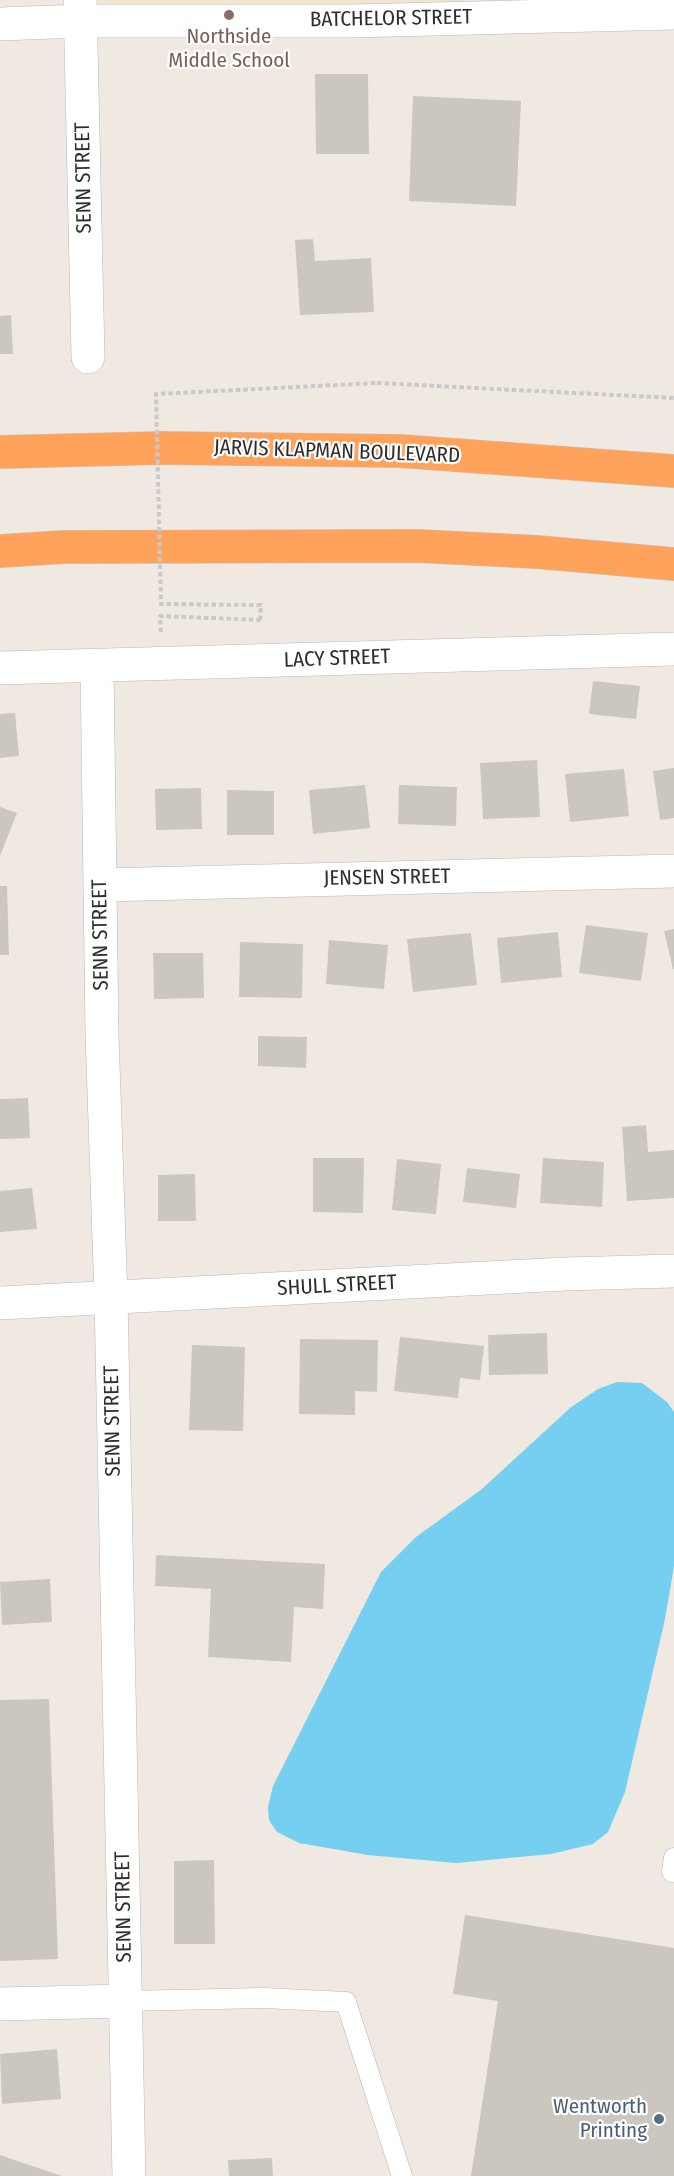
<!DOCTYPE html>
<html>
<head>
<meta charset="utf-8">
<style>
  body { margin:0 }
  canvas { display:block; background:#efe9e1 }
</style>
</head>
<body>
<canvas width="674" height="2176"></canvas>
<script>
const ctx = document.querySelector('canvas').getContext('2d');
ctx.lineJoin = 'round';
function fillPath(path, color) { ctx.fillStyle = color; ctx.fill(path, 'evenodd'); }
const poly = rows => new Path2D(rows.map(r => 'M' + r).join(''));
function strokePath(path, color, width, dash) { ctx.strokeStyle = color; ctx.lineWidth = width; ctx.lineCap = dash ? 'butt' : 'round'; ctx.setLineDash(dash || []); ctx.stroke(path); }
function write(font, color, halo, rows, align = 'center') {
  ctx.font = font + ' "Fira Sans Condensed",sans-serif'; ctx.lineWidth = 4.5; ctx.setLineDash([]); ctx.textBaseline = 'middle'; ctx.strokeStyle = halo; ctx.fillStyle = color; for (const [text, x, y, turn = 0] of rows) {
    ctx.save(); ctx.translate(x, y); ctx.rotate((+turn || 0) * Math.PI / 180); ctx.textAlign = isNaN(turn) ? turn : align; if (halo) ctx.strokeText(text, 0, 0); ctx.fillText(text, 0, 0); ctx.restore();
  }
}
fillPath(poly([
  [80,0,674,0,80,21]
]), '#f0e6d1');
fillPath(poly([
  [617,1382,642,1383,667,1402,674,1412,674,1566,665,1619,625,1792,608,1832,593,1844,551,1854,456,1863,368,1855,299,1843,277,1832,269,1820,268,1807,273,1786,381,1572,416,1537,482,1489,570,1408,598,1389]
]), '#75cff0');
fillPath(poly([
  [315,74,368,74,369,154,316,154],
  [413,96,521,101,516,206,409,201],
  [313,239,315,261,371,258,374,312,300,315,295,240],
  [11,315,13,354,0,354,0,316],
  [593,681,640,686,636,719,589,714],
  [15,713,19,756,0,758,0,714],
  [537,760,540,817,483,819,480,763],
  [674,768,674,818,660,820,653,771],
  [624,769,629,816,570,822,565,774],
  [365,785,370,828,313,834,309,790],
  [399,785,457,787,456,826,398,824],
  [201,788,202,829,156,830,155,789],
  [227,790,274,791,274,835,227,835],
  [0,807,17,813,0,856],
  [0,886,7,886,9,955,0,955],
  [586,925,648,933,641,981,579,973],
  [674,929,674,969,673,969,664,931],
  [558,932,562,977,501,983,497,938],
  [471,933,477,985,413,992,407,939],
  [329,940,388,945,384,989,326,984],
  [240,942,303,944,302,998,239,997],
  [153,953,203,953,204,998,154,999],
  [258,1036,307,1037,306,1068,258,1066],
  [28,1098,30,1138,0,1139,0,1099],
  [646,1125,648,1152,674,1150,674,1198,627,1201,622,1127],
  [313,1158,364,1158,363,1213,313,1212],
  [543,1158,604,1162,602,1207,540,1203],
  [397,1159,441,1164,436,1214,392,1210],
  [467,1168,520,1174,516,1208,463,1202],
  [195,1174,196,1221,158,1221,158,1175],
  [32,1188,37,1229,0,1232,0,1191],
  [547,1333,548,1374,489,1375,488,1335],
  [400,1337,484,1346,480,1380,460,1378,458,1398,394,1391],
  [300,1339,378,1340,377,1392,355,1391,355,1415,299,1414],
  [192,1345,245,1347,243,1431,189,1430],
  [156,1555,325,1564,323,1609,294,1607,291,1662,208,1657,211,1589,155,1586],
  [50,1579,52,1622,2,1625,0,1582],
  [49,1699,58,1959,0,1961,0,1700],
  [214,1860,215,1944,174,1944,174,1861],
  [465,1915,674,1948,674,2176,471,2176,498,2001,453,1994],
  [57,2049,61,2099,2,2104,0,2054],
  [0,2155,62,2176,0,2176],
  [272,2158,273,2176,229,2176,228,2160]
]), '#cbc7bf');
const lane = poly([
  [672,1872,674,1858],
  [126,2001,264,1998,346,2002,402,2176]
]);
const street = poly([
  [80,0,88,357],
  [0,24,80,21,353,21,674,13],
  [97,666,102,1034,111,1297,129,2176],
  [0,668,674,649],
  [101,885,674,871],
  [0,1303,565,1274,674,1271],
  [0,2004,126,2001]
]);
const highway = poly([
  [0,452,162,448,400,451,674,471],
  [0,551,64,547,418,546,537,552,674,564]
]);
strokePath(lane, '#b4b7c1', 21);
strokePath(street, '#b4b7c1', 34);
strokePath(highway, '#c9c9c9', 34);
strokePath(poly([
  [377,383,674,398],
  [161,632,160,616,260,620]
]), '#c9c9c9', 4, [4.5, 3]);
strokePath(lane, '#fff', 20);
strokePath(street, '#fff', 33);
strokePath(highway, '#ffa35c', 33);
strokePath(poly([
  [260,620,261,605,161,604,156,394,377,383]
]), '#c9c9c9', 4, [4.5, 3]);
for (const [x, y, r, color] of [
  [229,15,6,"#8d6e63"],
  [659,2119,6,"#5c6f8a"]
]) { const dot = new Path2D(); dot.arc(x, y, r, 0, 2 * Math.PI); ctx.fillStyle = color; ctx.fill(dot); strokePath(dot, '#fff', 2); }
write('21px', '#2e2e2e', '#fff', [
  ["BATCHELOR STREET",391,19,-1],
  ["SENN STREET",84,178,-91],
  ["JARVIS KLAPMAN BOULEVARD",337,452,2],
  ["LACY STREET",337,659,-2],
  ["JENSEN STREET",387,878,-1],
  ["SENN STREET",101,935,-91],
  ["SHULL STREET",337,1286,-3],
  ["SENN STREET",113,1421,-91],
  ["SENN STREET",124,1907,-91]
]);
write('21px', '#785e54', '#fff', [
  ["Northside",229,37],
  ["Middle School",229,61]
]);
write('21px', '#4e5e75', '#fff', [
  ["Wentworth",647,2107],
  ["Printing",647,2131]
], 'right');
</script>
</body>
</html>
